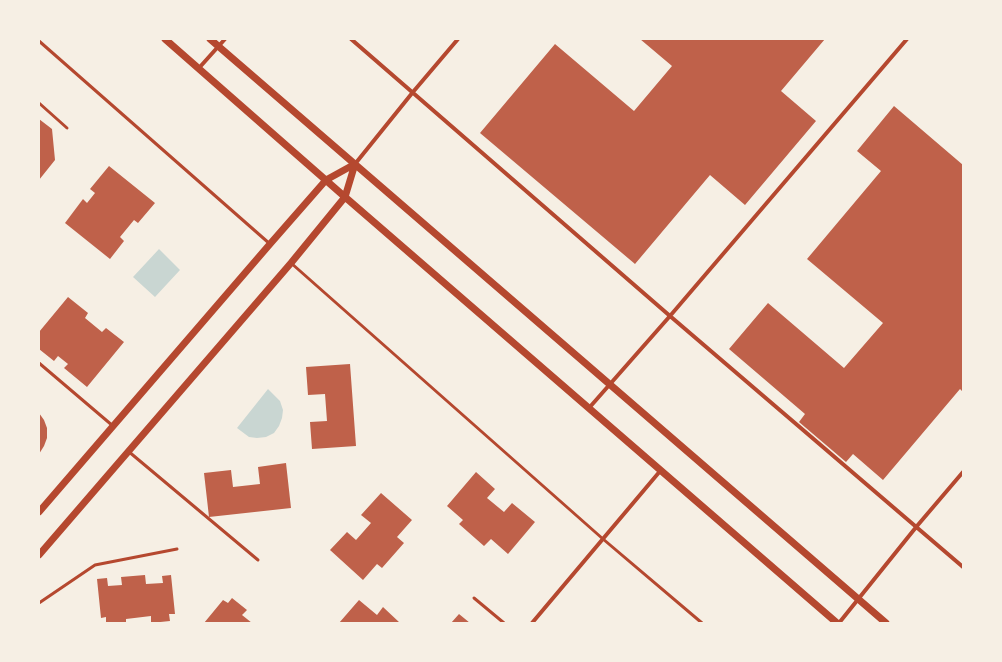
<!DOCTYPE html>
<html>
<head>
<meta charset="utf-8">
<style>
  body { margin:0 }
  #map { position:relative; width:1002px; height:662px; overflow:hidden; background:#f6efe4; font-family:"PT Sans",sans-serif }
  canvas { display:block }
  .frame { position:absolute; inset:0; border:40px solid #f6efe4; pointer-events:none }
</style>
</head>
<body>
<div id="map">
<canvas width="1002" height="662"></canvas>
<div class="frame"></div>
</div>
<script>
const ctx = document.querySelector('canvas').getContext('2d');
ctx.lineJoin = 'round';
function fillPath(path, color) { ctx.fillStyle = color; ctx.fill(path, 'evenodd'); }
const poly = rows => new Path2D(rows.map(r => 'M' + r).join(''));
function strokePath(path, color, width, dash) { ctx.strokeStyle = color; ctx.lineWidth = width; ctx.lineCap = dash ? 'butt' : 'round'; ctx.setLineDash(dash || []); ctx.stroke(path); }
fillPath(poly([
  [159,249,180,270,155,297,133,277],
  [268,389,280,401,283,410,282,418,279,426,274,433,266,437,257,438,249,437,237,428]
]), '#c9d6d2');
fillPath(poly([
  [640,39,825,39,781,91,816,121,745,205,710,175,635,264,480,133,555,44,634,111,672,66],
  [894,106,963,165,963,392,960,389,883,480,853,454,846,462,799,422,805,414,729,349,768,303,844,368,883,323,807,259,881,171,857,151],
  [39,119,52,129,55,160,39,180],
  [109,166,155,203,138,223,134,220,120,237,124,241,110,259,65,223,83,199,87,203,95,193,90,189],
  [68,297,88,313,85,318,102,332,106,328,124,342,87,387,64,368,68,364,58,356,54,361,39,349,39,332],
  [350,364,356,446,312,449,310,422,327,421,325,394,308,395,306,367],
  [39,413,44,420,47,428,47,438,44,446,39,454],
  [286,463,291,508,209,517,204,473,231,470,233,487,260,484,258,467],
  [476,472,495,489,487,498,504,512,512,503,535,522,508,554,491,539,484,546,459,524,463,520,447,506],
  [381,493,412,520,397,537,404,543,382,568,377,564,363,580,330,550,347,532,356,540,371,523,361,515],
  [145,575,146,584,163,583,162,576,171,575,175,614,169,614,170,621,151,623,151,616,126,619,126,623,106,623,106,617,101,618,97,579,107,578,108,586,122,585,121,577],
  [232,598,247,610,242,615,252,623,204,623,223,600,228,603],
  [359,600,377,615,383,607,400,623,339,623],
  [459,614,470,623,451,623]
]), '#bf614a');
strokePath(poly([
  [39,41,270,244],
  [39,103,67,128],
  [291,263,603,539,702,623],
  [39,363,113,426],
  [128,451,258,560],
  [474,598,504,623],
  [39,603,95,565,177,549]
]), '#b5482f', 3);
strokePath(poly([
  [351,39,670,316,963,567],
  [199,68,225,39],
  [355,164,413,92,458,39],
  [589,408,670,316,907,39],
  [532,623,661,470],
  [839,623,917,526,963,472]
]), '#b5482f', 4);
strokePath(poly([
  [165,39,345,197,837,623],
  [210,39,886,623],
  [39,512,270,244,326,180,355,164],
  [39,555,291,263,345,197,355,164]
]), '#b5482f', 7);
</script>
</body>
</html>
